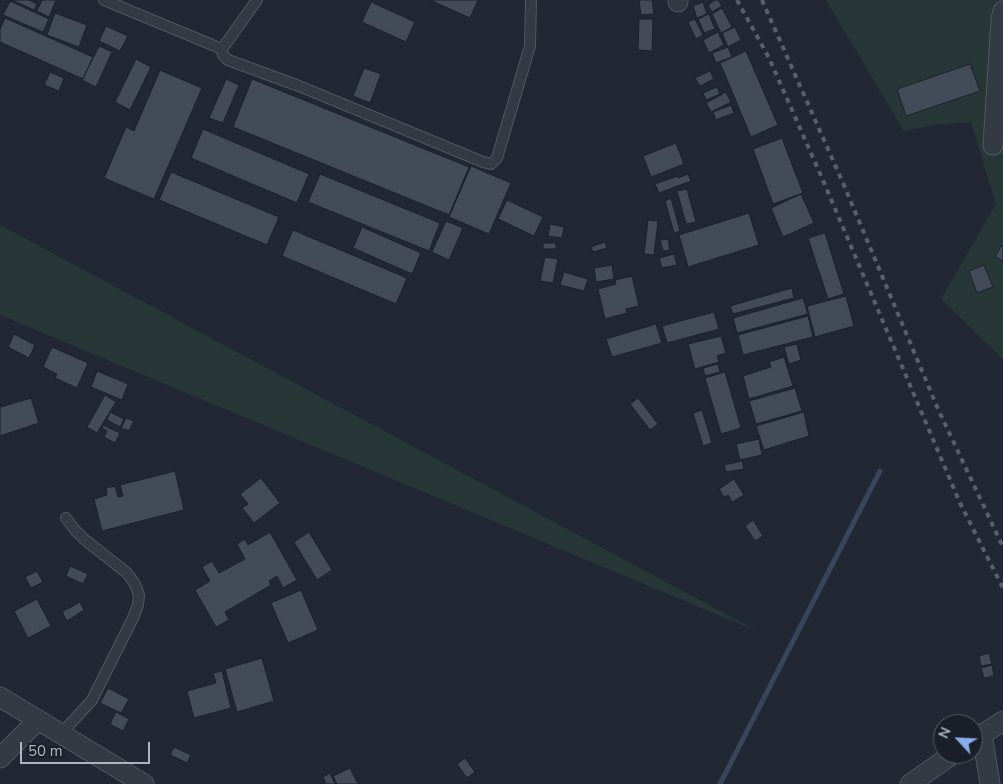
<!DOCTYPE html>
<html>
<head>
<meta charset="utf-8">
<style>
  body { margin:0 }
  #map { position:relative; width:1003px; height:784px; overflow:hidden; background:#212833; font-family:"Nunito Sans",sans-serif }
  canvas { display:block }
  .north { position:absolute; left:933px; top:714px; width:50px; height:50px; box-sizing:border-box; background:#1a1f28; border:1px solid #555b65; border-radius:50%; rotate:295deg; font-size:14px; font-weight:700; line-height:20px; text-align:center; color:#aeb5c1 }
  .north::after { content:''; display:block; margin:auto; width:18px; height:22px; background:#88abeb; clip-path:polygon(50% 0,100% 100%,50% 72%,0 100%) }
  .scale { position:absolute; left:20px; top:742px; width:130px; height:22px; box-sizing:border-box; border:2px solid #aeb5c1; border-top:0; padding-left:6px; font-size:15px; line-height:18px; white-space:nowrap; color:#aeb5c1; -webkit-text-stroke:4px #1a1f28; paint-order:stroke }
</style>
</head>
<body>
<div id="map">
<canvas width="1003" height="784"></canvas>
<div class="north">N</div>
<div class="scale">50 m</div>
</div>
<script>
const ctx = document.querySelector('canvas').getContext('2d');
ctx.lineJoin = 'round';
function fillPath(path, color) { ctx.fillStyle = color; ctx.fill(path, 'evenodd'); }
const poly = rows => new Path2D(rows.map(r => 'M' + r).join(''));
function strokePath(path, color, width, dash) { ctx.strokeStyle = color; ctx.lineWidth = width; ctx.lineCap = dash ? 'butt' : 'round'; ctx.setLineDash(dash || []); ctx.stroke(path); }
fillPath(poly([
  [826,0,1003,0,1003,359,941,299,996,204,971,122,941,124,904,131],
  [0,225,759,632,0,315]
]), '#273738');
strokePath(poly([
  [720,784,880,471]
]), '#38455b', 5);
const building = poly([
  [12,0,29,0,37,4,34,10,12,0],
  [42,0,56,0,49,17,37,11,42,0],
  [430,0,478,0,470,18,430,0],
  [639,0,652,0,654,14,641,15,639,0],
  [715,0,718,0,722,6,712,12,708,5,715,0],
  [10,1,49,19,43,32,3,15,10,1],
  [371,2,415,22,406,42,362,22,371,2],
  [703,2,707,14,697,18,693,6,703,2],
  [722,8,732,27,721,33,712,14,722,8],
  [55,13,87,25,79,47,47,35,55,13],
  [709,14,715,29,704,33,698,19,709,14],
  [5,18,93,57,83,79,0,42,0,29,5,18],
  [639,19,653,19,652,51,638,50,639,19],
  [695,19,703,35,696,39,688,22,695,19],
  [106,26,128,36,120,51,99,41,106,26],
  [735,27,741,40,728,47,722,33,735,27],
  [718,32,724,45,709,53,703,40,718,32],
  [99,46,112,52,96,87,82,80,99,46],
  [728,47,732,57,716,63,712,53,728,47],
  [746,51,778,125,751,137,720,63,746,51],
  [136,59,151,67,130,110,115,102,136,59],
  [970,64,980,91,906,116,897,89,970,64],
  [364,68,381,74,370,103,353,96,364,68],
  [160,70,202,88,154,199,104,178,126,127,134,131,160,70],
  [710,71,714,79,700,86,695,78,710,71],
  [50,72,64,78,59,91,44,85,50,72],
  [226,79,239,85,223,123,209,118,226,79],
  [252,79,469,167,449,215,233,127,252,79],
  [717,87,720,94,706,100,703,93,717,87],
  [726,92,731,102,711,112,706,103,726,92],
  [731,105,734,113,716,120,713,112,731,105],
  [203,129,309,174,297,203,191,158,203,129],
  [782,138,803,193,773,204,753,149,782,138],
  [676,143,684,164,651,177,643,156,676,143],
  [471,166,511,183,489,234,449,217,471,166],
  [171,172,279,217,267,245,159,200,171,172],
  [320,174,440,223,429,251,308,202,320,174],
  [688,174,691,181,659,193,655,184,678,176,678,178,688,174],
  [687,189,696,222,686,224,677,191,687,189],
  [801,194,814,223,783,237,771,208,801,194],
  [671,198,680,231,674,233,665,201,671,198],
  [507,200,543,217,534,236,498,219,507,200],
  [749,213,759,245,688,267,679,235,749,213],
  [648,220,658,221,654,255,644,254,648,220],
  [446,221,463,228,449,260,432,252,446,221],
  [550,224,564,227,562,238,548,236,550,224],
  [362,227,421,253,412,274,353,248,362,227],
  [293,230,407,278,396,304,282,256,293,230],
  [825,233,844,294,828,299,808,238,825,233],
  [668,239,670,250,663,251,660,240,668,239],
  [605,242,607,248,593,252,591,247,605,242],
  [543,243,556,243,556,249,543,249,543,243],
  [1001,246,1003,247,1003,261,995,257,1001,246],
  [674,254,677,265,662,268,659,258,674,254],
  [545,257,558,259,553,283,540,281,545,257],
  [612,265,614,279,596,282,594,268,612,265],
  [984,265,993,287,977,293,969,271,984,265],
  [564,272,588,279,584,291,560,285,564,272],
  [632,276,639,306,626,309,627,313,605,319,598,289,616,284,615,280,632,276],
  [792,288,794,298,733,314,730,306,792,288],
  [846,296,854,326,815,337,807,306,846,296],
  [803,298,808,314,737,333,733,318,803,298],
  [714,312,719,329,667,343,662,326,714,312],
  [808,316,813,337,743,355,738,335,808,316],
  [656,324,662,343,612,357,606,339,656,324],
  [14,334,35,345,29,358,8,347,14,334],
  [721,336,726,353,717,356,719,362,695,369,688,344,721,336],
  [797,344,801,360,789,364,784,347,797,344],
  [52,347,88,363,77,388,55,378,57,374,43,367,52,347],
  [784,357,793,386,749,399,743,376,771,367,769,362,784,357],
  [718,364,720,372,705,376,703,368,718,364],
  [97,371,128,384,122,400,91,387,97,371],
  [725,372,741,428,721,434,705,378,725,372],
  [795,388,802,411,756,424,749,401,795,388],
  [105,395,116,402,97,433,87,427,105,395],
  [31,398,39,423,0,436,0,403,1,407,31,398],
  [638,398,658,424,650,430,630,404,638,398],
  [702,410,712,443,703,446,693,413,702,410],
  [110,412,124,419,120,427,107,420,110,412],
  [804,412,809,436,764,450,756,426,804,412],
  [126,418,134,421,129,431,121,428,126,418],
  [103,425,120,433,115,443,104,437,107,431,102,428,103,425],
  [759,439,762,455,740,460,736,444,759,439],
  [742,461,744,469,726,472,724,465,742,461],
  [175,471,184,510,102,531,94,499,107,495,106,488,115,486,118,497,123,496,120,485,175,471],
  [261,478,280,503,254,523,242,508,248,504,240,494,261,478],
  [734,479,744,495,732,502,728,495,724,497,719,489,734,479],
  [753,520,763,536,755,541,745,526,753,520],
  [270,532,297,580,283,588,277,576,269,581,271,585,225,612,229,620,216,627,195,590,210,581,202,567,212,561,219,573,245,559,237,544,245,539,248,545,270,532],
  [309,532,332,570,317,580,294,542,309,532],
  [70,566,88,574,83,584,66,576,70,566],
  [37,571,43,582,31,588,25,577,37,571],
  [301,590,318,630,288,643,271,603,301,590],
  [37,599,51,626,28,638,14,611,37,599],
  [80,602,84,610,67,621,62,612,80,602],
  [989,653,992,664,981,666,979,656,989,653],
  [262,658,274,701,237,712,225,669,262,658],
  [992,665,994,676,984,678,981,668,992,665],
  [222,671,231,708,194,718,187,691,216,683,213,673,222,671],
  [108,688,129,699,121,713,100,703,108,688],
  [116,712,129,719,123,731,110,724,116,712],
  [174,747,191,755,187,763,170,755,174,747],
  [465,758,475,772,467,778,457,764,465,758],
  [350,768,358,784,337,784,333,776,350,768],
  [330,773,335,784,326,784,323,777,330,773]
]);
fillPath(building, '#424b57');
strokePath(building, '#1c212a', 1);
const service = poly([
  [104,0,222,49],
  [257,0,222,49,223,55,228,60,299,86,483,162,491,164,497,158,530,46,531,0],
  [61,734,92,700,133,618,138,605,139,595,135,584,127,573,84,539,75,530,66,518]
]);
const minor = poly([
  [678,0,678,2],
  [993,145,1001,19,1003,11],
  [0,697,144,784],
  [982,734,990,784],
  [973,740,1003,721],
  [0,758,38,720],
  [910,784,953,754]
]);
strokePath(service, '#515862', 12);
strokePath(minor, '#515862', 21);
strokePath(service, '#343a44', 10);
strokePath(minor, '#343a44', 19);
strokePath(poly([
  [737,0,769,58,822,178,960,503,1003,588],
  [762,0,843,183,938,409,1003,547]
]), '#58606c', 4, [5, 5]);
</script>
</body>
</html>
